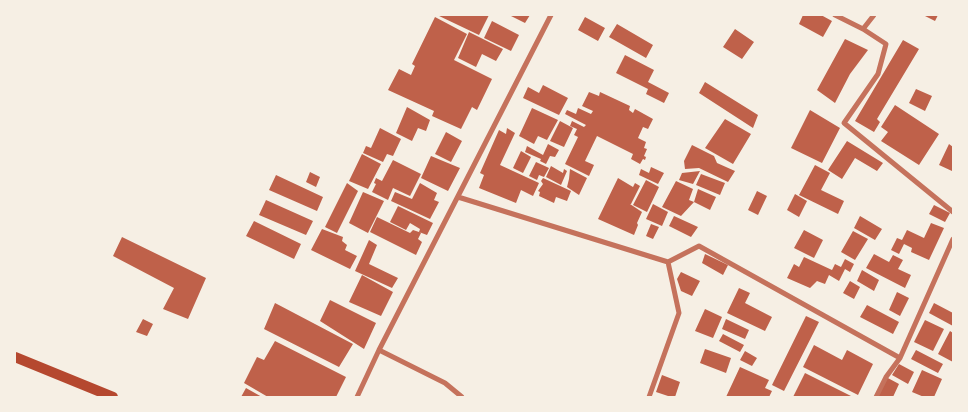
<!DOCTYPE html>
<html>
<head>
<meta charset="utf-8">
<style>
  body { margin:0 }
  #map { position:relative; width:968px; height:412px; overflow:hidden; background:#f6efe4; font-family:Karla,sans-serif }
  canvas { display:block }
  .frame { position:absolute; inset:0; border:16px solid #f6efe4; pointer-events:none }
</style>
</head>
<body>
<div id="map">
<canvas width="968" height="412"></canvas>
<div class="frame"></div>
</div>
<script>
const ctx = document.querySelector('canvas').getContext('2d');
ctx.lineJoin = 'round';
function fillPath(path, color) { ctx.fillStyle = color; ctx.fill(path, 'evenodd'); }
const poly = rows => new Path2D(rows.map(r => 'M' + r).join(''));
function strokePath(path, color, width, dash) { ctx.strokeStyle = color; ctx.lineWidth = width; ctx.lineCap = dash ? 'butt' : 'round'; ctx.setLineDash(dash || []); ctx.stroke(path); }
fillPath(poly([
  [437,15,489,15,479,35],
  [509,15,530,15,525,23],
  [803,15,821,15,832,21,823,37,799,24],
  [923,15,938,15,935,21],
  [435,17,467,34,454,60,492,79,477,110,472,107,461,129,432,116,434,111,388,90,399,69,411,75,415,66,412,64],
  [585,17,605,28,598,41,578,30],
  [492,21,519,35,511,51,484,38],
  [617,24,653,45,646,58,609,37],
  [735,29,754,42,742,59,723,47],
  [469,32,503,49,496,61,482,54,476,67,458,58],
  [845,39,868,50,850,74,835,103,817,90],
  [903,40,919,49,877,119,880,122,874,132,855,121],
  [625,55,654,70,648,82,669,93,664,103,646,94,648,89,616,73],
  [705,82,758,115,753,128,699,93],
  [543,85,568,98,559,115,523,98,528,87,539,93],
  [916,89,932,96,925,111,909,103],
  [589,92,599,96,600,92,630,106,629,110,633,113,635,109,653,119,648,129,643,127,638,138,646,142,644,148,647,149,644,156,646,157,645,160,643,159,640,164,631,159,633,154,597,136,585,161,594,165,589,176,565,164,578,137,574,135,577,129,570,126,572,121,584,127,586,125,565,114,567,110,576,114,578,108,591,114,593,111,582,106],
  [895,105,939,134,919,165,881,141,888,132,881,127],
  [407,107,430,120,426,131,418,128,412,141,396,133],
  [532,108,558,120,547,140,538,136,534,144,519,136],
  [810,110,840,128,822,163,791,148],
  [725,119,751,134,733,164,705,148],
  [560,121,573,128,564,147,550,141],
  [380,128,401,139,393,156,387,154,383,162,363,153,366,146,371,148],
  [507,128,515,133,500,165,539,183,533,196,521,190,516,203,479,188,484,175,480,173,499,130,506,134],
  [446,132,462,141,451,162,435,154],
  [847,141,883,163,877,171,855,158,842,179,828,170],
  [548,144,559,150,555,157,550,156,546,164,540,161,541,159,525,152,527,146,543,155],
  [949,144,953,147,953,169,952,171,939,165],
  [692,145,714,156,717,163,735,171,728,182,699,168,685,169,684,161],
  [521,151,531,157,523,173,513,168],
  [362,154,381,164,368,189,349,181],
  [431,156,460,168,448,191,421,178],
  [393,160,421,174,410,196,393,188,388,200,372,192,376,184,374,183,376,178,382,181],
  [536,162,549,168,544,177,539,175,537,180,529,176],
  [815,165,830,173,821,190,844,201,838,214,799,195],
  [551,166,563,173,564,169,567,171,561,185,546,177],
  [651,167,664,173,658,184,639,175,641,169,649,173],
  [570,169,587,178,579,195,567,187,569,179],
  [700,171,693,184,679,180,682,173],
  [310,172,320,177,316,187,306,182],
  [701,174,725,183,720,195,696,185],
  [276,175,323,197,317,211,269,190],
  [543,178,571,191,567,201,556,197,554,203,539,196,540,192,538,191,543,184,541,181],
  [618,178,633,187,635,183,640,186,631,204,630,204,642,212,637,223,638,225,634,235,598,219],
  [646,180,659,187,647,212,633,205],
  [676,181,693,189,689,200,694,202,681,216,662,207],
  [347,183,358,191,337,233,325,227],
  [420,183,437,193,434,200,439,202,430,219,391,201,395,192,412,199],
  [698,189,716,197,710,210,694,202],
  [757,191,767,196,758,215,748,210],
  [363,192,384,201,368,233,349,223],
  [795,194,807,201,799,217,787,210],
  [266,200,313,221,306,235,259,215],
  [653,204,668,212,662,226,646,219],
  [934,205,950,213,945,222,929,214],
  [398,206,433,223,427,235,419,232,421,233,418,239,422,242,416,255,370,232,377,217,410,233,413,230,419,232,420,229,410,223,406,230,390,222],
  [674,216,698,227,691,237,669,226],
  [860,216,882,229,875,240,854,228],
  [254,221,301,244,294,259,246,236],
  [931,223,944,228,929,260,911,252,912,248,904,244,899,254,891,250,897,238,902,240,907,230,924,238],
  [651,224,659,227,653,239,646,236],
  [322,229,343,237,342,241,347,245,345,250,357,256,350,269,311,250],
  [804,230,823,240,814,258,794,248],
  [853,231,868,239,855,260,841,252],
  [122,237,206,278,188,319,163,309,174,288,113,256],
  [369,240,377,245,369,264,398,278,392,288,355,271],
  [705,254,728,265,723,275,702,263],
  [874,254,889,262,893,255,903,260,898,269,911,275,905,288,866,268],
  [804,257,832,270,835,264,841,267,845,259,854,264,850,272,845,269,839,281,829,275,825,284,817,281,810,288,787,278,794,264,799,267],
  [862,270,879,280,874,291,857,281],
  [681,272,700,281,692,296,681,291,677,279],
  [362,275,393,292,381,316,349,302],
  [850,281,860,287,854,299,843,293],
  [739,288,750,293,745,303,772,317,765,331,727,313],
  [897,292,909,298,900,316,889,310],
  [330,300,376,323,364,349,320,321],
  [275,303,353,344,339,367,264,329],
  [934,303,953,313,953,326,929,313],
  [867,305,899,322,893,334,860,317],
  [705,309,722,317,713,338,695,331],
  [806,316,819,322,784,391,772,385],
  [143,319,153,324,147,336,136,332],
  [726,319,749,330,745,339,722,329],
  [925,320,944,329,933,351,914,342],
  [950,331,953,333,953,362,938,354],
  [723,334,744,345,740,352,719,341],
  [275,341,346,377,336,397,268,397,244,383,257,357,264,360],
  [814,345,842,360,847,350,873,364,858,395,803,367],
  [705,349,731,358,726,373,700,363],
  [916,350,943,364,938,373,911,359],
  [745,351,757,358,752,366,740,360],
  [899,364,914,372,908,384,892,375],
  [740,367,769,380,765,388,772,391,769,397,726,397],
  [922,370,942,379,934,397,924,397,912,392],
  [805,373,853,397,793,397],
  [662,375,680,382,675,397,671,397,656,392],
  [886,377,899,384,893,397,876,397],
  [246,388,262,397,241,397]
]), '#bf614a');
strokePath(poly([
  [835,15,863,29,886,44,878,74,844,123,953,212],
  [863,29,874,15],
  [458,197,668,262,699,246,900,358],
  [379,350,445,383,462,397],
  [357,397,379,350,551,15],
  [649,397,679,313,668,262],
  [876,397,886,377,900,358,953,239]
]), '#c5725c', 5);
strokePath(poly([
  [15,357,113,397]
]), '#b5482f', 10);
</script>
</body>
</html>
